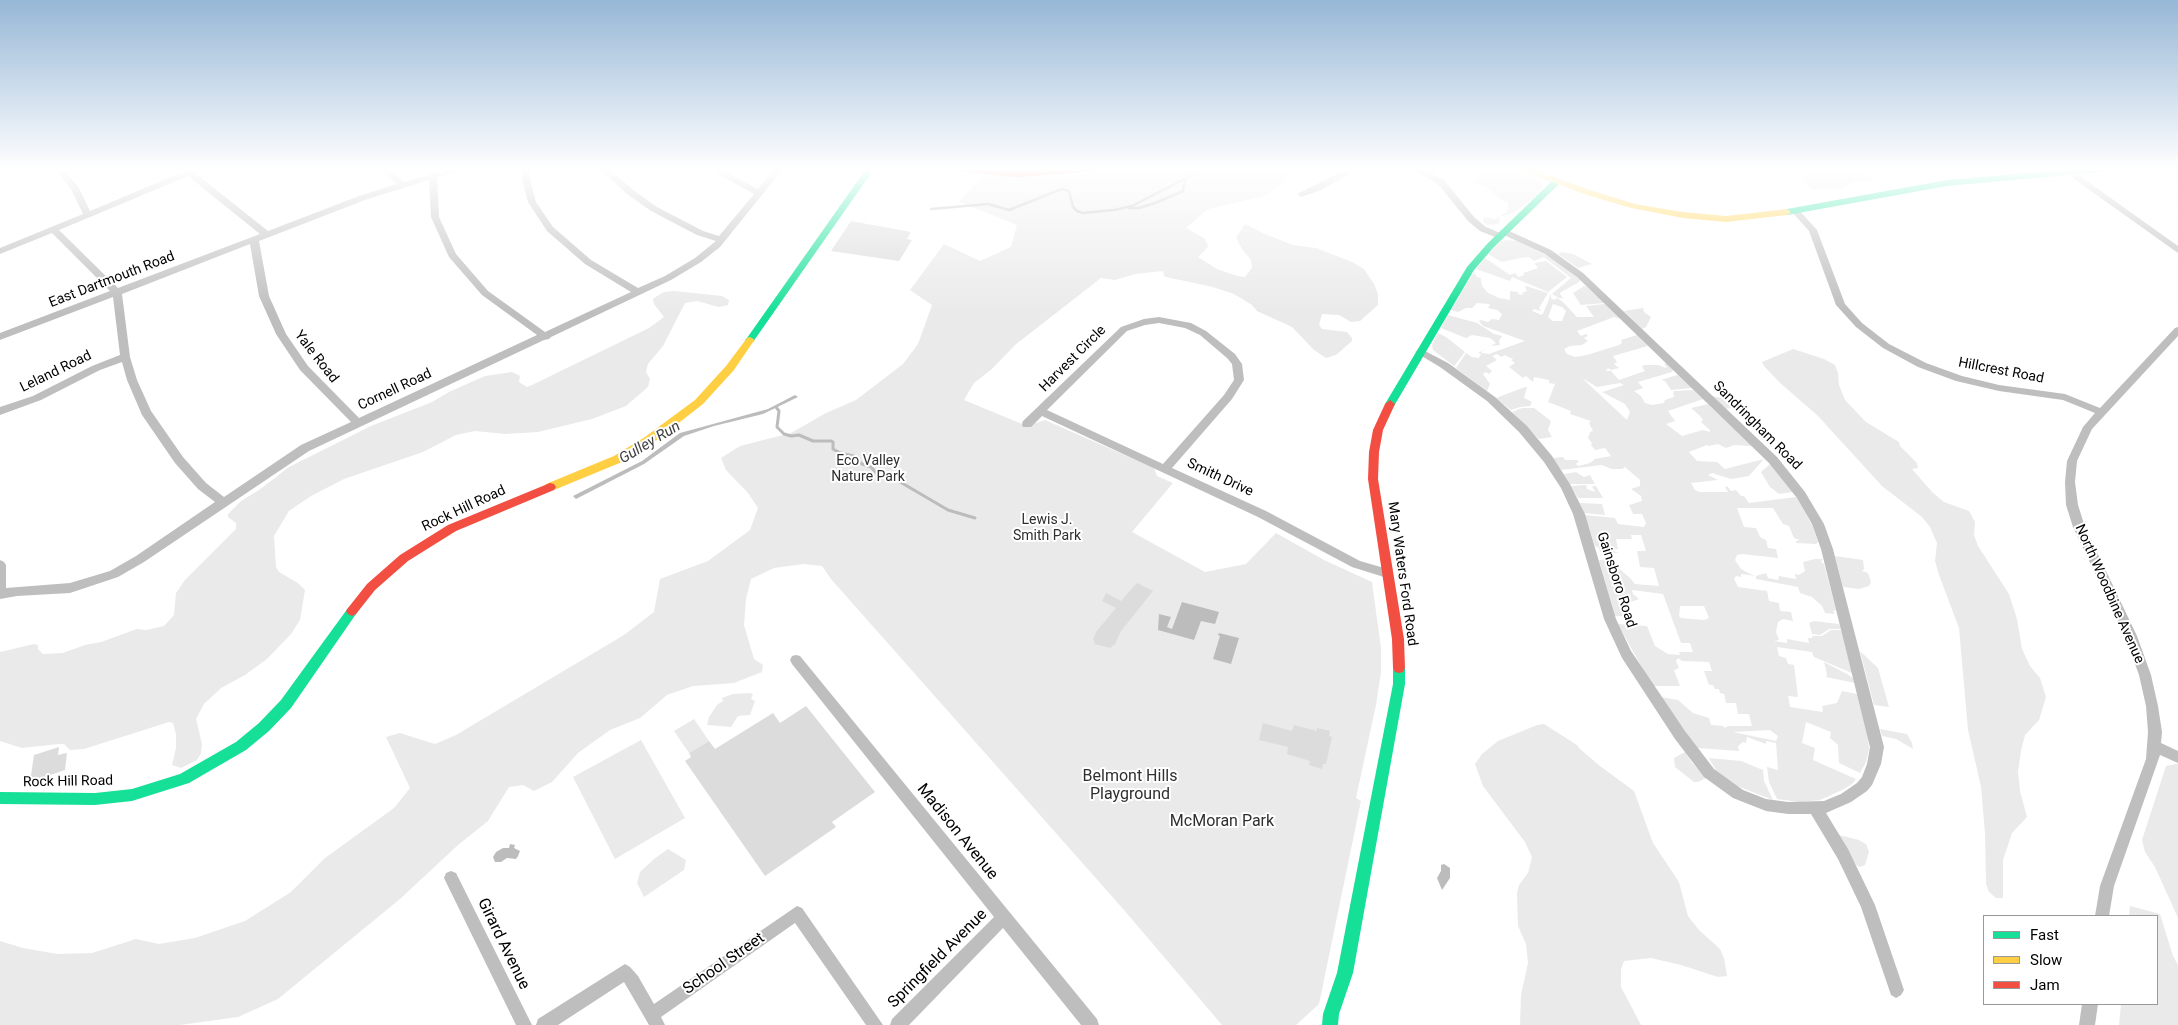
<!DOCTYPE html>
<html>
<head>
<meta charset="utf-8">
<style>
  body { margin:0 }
  #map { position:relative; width:2178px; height:1025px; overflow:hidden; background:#fff; font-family:Roboto,sans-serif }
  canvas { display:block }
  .legend { position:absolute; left:1983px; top:915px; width:175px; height:90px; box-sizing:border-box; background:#fff; border:1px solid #999; margin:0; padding:6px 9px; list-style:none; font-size:15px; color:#000 }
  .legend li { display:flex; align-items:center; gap:10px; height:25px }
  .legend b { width:25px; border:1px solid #999 }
</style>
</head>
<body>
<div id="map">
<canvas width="2178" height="1025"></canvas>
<ul class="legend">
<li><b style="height:6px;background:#16e098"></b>Fast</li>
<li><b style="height:6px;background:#ffcf43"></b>Slow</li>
<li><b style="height:6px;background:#f24e42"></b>Jam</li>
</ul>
</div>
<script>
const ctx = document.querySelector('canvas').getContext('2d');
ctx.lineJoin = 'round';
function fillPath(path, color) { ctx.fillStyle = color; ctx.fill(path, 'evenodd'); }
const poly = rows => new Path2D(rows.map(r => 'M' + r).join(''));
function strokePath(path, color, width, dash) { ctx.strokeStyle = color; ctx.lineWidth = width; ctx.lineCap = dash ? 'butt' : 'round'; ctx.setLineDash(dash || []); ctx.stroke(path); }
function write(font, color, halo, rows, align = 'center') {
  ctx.font = font + ' Roboto,sans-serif'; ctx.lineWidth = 4; ctx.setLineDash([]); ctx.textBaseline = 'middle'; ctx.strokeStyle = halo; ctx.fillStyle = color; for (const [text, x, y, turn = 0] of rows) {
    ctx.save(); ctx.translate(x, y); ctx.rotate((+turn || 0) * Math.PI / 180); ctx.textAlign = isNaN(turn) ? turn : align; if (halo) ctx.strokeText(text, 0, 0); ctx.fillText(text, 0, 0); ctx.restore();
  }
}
fillPath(poly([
  [1110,169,1300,169,1265,196,1208,209,1186,228,1204,238,1207,243,1208,247,1198,257,1217,269,1237,276,1245,277,1252,268,1251,260,1242,249,1236,238,1245,224,1265,234,1293,245,1316,248,1352,262,1364,269,1374,284,1378,294,1378,305,1360,321,1351,322,1339,315,1322,314,1319,325,1322,329,1347,332,1352,338,1352,341,1336,355,1326,358,1314,350,1292,327,1257,311,1252,305,1234,294,1213,287,1166,277,1164,276,1163,271,1135,274,1115,280,1101,278,1015,345,992,369,974,383,964,400,1027,426,1045,420,1154,468,1157,476,1173,483,1132,532,1205,572,1246,564,1276,533,1324,560,1372,582,1381,648,1381,672,1376,705,1356,798,1361,801,1319,1004,1296,1025,1222,1025,1124,910,831,579,822,566,804,564,774,568,751,579,746,599,744,625,754,659,763,665,762,672,734,683,693,686,667,695,640,718,610,730,578,753,552,782,534,791,523,785,509,787,488,821,458,845,400,899,278,999,238,1017,180,1025,0,1025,0,941,23,948,57,954,92,953,136,939,159,944,195,938,245,921,291,892,325,858,394,808,410,788,386,737,400,733,435,744,456,735,624,635,654,612,660,579,708,561,750,530,758,508,748,493,726,470,721,458,740,446,791,433,826,413,856,400,903,364,918,344,932,305,910,290,944,244,980,261,1011,247,1017,225,959,202,981,176,1071,176],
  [1476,169,1516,169,1535,177,1543,186,1537,195,1513,213,1499,217,1500,221,1498,224,1487,225,1483,222,1484,217,1495,219,1507,212,1509,203,1500,199,1488,188,1471,182,1478,177],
  [1831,169,1858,169,1873,181,1856,181,1841,189,1811,189,1804,180,1804,175,1808,171,1827,173],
  [1507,240,1517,241,1554,259,1572,273,1580,280,1579,282,1561,292,1560,294,1563,298,1559,298,1552,294,1571,278,1544,257,1534,261,1529,257,1520,258,1502,262,1488,254,1501,241],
  [1562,252,1573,254,1592,264,1578,268,1558,254],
  [1485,258,1510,275,1515,273,1519,277,1524,275,1523,273,1538,268,1534,263,1546,261,1567,277,1548,292,1512,277,1510,281,1476,269],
  [1474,272,1477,277,1481,278,1482,286,1488,293,1499,298,1510,300,1510,291,1517,292,1519,292,1517,294,1523,295,1522,293,1527,291,1525,287,1526,286,1548,293,1539,308,1541,311,1534,309,1532,311,1540,314,1539,315,1543,314,1551,294,1551,298,1554,300,1557,298,1563,302,1577,317,1594,317,1586,306,1605,304,1621,319,1614,317,1577,331,1581,336,1586,334,1588,336,1584,338,1588,341,1582,345,1570,346,1564,349,1567,354,1575,357,1587,355,1619,345,1622,343,1621,340,1637,335,1648,346,1613,356,1617,362,1614,364,1619,368,1611,370,1608,368,1606,371,1611,371,1619,380,1645,371,1642,367,1644,365,1658,365,1666,368,1667,367,1664,364,1666,363,1673,370,1672,372,1638,382,1643,388,1634,391,1641,396,1645,403,1652,405,1664,403,1665,400,1674,397,1673,391,1675,391,1693,390,1703,399,1668,411,1675,421,1666,424,1682,436,1703,430,1710,432,1710,430,1701,422,1703,420,1700,416,1691,408,1708,404,1752,446,1734,445,1726,448,1718,444,1709,446,1707,445,1689,452,1697,461,1717,462,1725,469,1764,459,1749,476,1731,479,1712,473,1708,475,1718,480,1691,483,1695,490,1699,492,1728,492,1725,487,1727,486,1731,491,1736,490,1741,496,1744,496,1749,503,1796,497,1800,503,1813,527,1818,542,1816,544,1796,543,1796,541,1800,540,1794,538,1789,526,1783,524,1773,508,1737,508,1744,527,1756,528,1760,537,1766,540,1768,548,1776,549,1778,558,1742,554,1737,555,1735,560,1741,569,1750,574,1756,576,1766,573,1768,578,1778,580,1779,576,1796,579,1795,574,1799,575,1805,571,1803,562,1815,559,1823,559,1821,562,1824,564,1836,610,1833,611,1835,614,1825,613,1822,606,1812,597,1800,593,1798,587,1756,579,1756,576,1741,574,1741,577,1736,576,1734,579,1738,587,1767,591,1769,601,1779,603,1780,611,1791,612,1793,621,1783,619,1778,622,1776,632,1779,640,1774,641,1787,643,1787,639,1809,643,1808,638,1812,638,1812,636,1822,636,1831,630,1841,630,1852,673,1814,657,1812,652,1777,647,1779,656,1786,658,1788,664,1794,665,1798,697,1788,696,1790,707,1823,712,1822,706,1837,703,1842,691,1857,694,1868,735,1869,749,1866,762,1860,773,1839,763,1838,745,1830,738,1831,732,1806,722,1802,743,1815,748,1813,760,1856,779,1852,784,1842,790,1820,800,1799,802,1777,799,1769,782,1767,767,1778,770,1776,743,1766,741,1766,744,1747,737,1746,743,1743,742,1738,746,1739,751,1697,748,1661,697,1678,700,1693,713,1709,718,1711,725,1724,726,1724,728,1728,726,1752,726,1749,714,1738,714,1736,703,1726,703,1724,694,1720,693,1719,689,1715,689,1713,685,1709,685,1704,671,1712,671,1709,662,1682,661,1678,658,1676,661,1679,668,1674,670,1680,686,1652,686,1618,624,1647,626,1655,646,1668,654,1680,655,1679,652,1693,652,1690,643,1681,643,1663,594,1632,590,1633,594,1639,599,1628,603,1627,616,1615,616,1599,560,1608,559,1630,578,1635,584,1659,586,1654,568,1640,567,1637,551,1646,551,1641,535,1631,535,1632,539,1616,539,1618,549,1611,550,1619,553,1600,552,1599,548,1595,546,1585,515,1615,518,1618,524,1644,527,1646,523,1642,514,1633,514,1629,505,1642,501,1641,496,1631,489,1640,486,1640,480,1625,467,1622,469,1611,469,1602,465,1561,470,1553,458,1563,457,1565,460,1577,460,1579,461,1576,464,1578,466,1590,463,1595,459,1611,456,1605,448,1595,450,1591,445,1592,443,1588,438,1590,432,1593,431,1589,423,1591,421,1570,414,1571,411,1548,402,1555,384,1549,383,1549,380,1534,377,1533,382,1526,376,1523,378,1509,367,1515,363,1511,360,1513,359,1512,358,1510,358,1505,355,1501,357,1497,354,1492,356,1497,360,1486,366,1492,371,1489,374,1486,372,1483,374,1490,384,1487,391,1456,368,1466,353,1472,357,1479,358,1481,354,1478,353,1496,343,1490,338,1472,335,1466,338,1441,328,1448,315,1477,323,1494,334,1502,336,1499,341,1500,345,1490,346,1481,352,1482,353,1489,354,1525,341,1483,326,1479,321,1481,320,1488,322,1492,319,1499,320,1502,314,1497,310,1488,308,1490,304,1477,303,1472,308,1466,308,1458,312,1451,310],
  [1553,304,1562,307,1566,311,1562,321,1553,321,1548,317],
  [1582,378,1597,387,1620,383,1624,385,1602,392,1625,404,1630,412,1627,420],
  [1680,606,1704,606,1709,618,1704,620,1681,618,1679,616],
  [1770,730,1778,736,1776,741,1733,732],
  [1584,286,1587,287,1604,303,1581,305,1573,293],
  [675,291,722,296,729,300,728,305,719,307,697,301,685,303,663,346,648,364,646,372,650,379,648,387,626,406,592,419,538,432,505,434,475,431,456,435,423,452,344,479,311,496,289,511,274,536,276,567,279,572,298,583,305,590,300,620,291,634,267,659,245,675,221,688,204,704,196,719,202,744,201,753,197,760,181,768,172,765,176,748,176,734,173,723,169,722,84,749,70,750,64,744,59,744,22,748,0,741,0,652,34,644,38,645,38,649,43,654,63,653,85,645,101,642,137,629,146,630,164,626,174,615,176,593,185,580,236,529,236,523,228,517,228,514,241,501,259,490,289,467,371,426,432,402,451,391,485,376,512,372,520,376,519,382,527,387,532,385,649,328,664,317,654,304,653,300,654,298,664,292],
  [1643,308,1644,312,1651,317,1646,327,1642,329,1624,311],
  [1438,333,1446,337,1465,352,1454,366,1433,350,1432,345],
  [1793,349,1824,359,1835,365,1838,373,1839,385,1845,400,1866,422,1899,442,1900,446,1917,463,1918,468,1912,469,1933,493,1944,502,1969,511,1975,522,1974,535,1978,546,2009,594,2017,619,2022,649,2030,666,2040,678,2046,697,2039,720,2025,735,2021,751,2018,772,2020,791,2027,817,2012,833,2003,860,2003,898,1996,898,1989,892,1986,884,1985,833,1981,787,1968,730,1959,628,1939,575,1935,561,1937,543,1930,527,1922,517,1882,486,1817,415,1779,382,1764,366,1762,362],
  [1677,375,1678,375,1692,388,1671,390,1665,381,1661,380],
  [1525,387,1527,387,1524,398,1532,402,1530,406,1520,407,1511,410,1496,398],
  [1719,394,1730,394,1741,406,1726,409,1711,396,1722,398],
  [1522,408,1534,408,1551,421,1548,430,1552,437,1539,439,1512,412],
  [1770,464,1782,477,1793,492,1779,494,1770,487,1761,472],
  [1576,472,1584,477,1590,475,1595,484,1570,484,1564,474],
  [1586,485,1587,489,1595,492,1592,486,1596,486,1603,498,1578,498,1571,486],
  [1580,503,1602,504,1605,515,1584,513],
  [1835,556,1863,560,1864,569,1862,571,1868,573,1871,582,1869,586,1859,589,1843,587],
  [1814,621,1839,624,1841,629,1829,629,1820,635,1812,634,1809,623],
  [1860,651,1878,668,1889,707,1874,705],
  [1824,662,1847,674,1853,678,1855,683,1826,677,1827,674],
  [750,693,753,694,751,699,755,701,750,715,738,716,731,727,707,725,709,717,717,705,723,701,722,698,733,694],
  [694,719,709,741,689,753,674,731],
  [1544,724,1577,745,1580,749,1600,766,1634,791,1653,843,1679,882,1688,916,1699,930,1720,949,1724,958,1727,976,1718,977,1681,965,1651,958,1624,961,1621,969,1621,987,1641,1025,1520,1025,1521,995,1528,963,1526,944,1518,926,1517,893,1519,885,1528,873,1532,857,1525,842,1483,786,1475,764,1482,754,1498,741,1537,725],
  [1880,729,1907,734,1912,743,1913,749,1896,739,1882,736],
  [641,740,685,818,615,859,573,777],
  [1685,752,1692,763,1706,778,1698,782,1694,782,1675,767,1674,758],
  [1709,758,1741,761,1763,770,1764,781,1773,800,1737,786,1717,772],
  [2176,764,2178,764,2178,918,2155,867,2145,852,2142,840,2166,766],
  [1839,835,1859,840,1866,844,1869,852,1865,865,1860,867,1856,865],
  [668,849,686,860,684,870,644,897,637,883,640,872,654,859],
  [2130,906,2160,914,2173,956,2178,965,2178,1025,2119,1025,2121,1004,2157,1004,2157,916,2129,916]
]), '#eaeaea');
fillPath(poly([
  [795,395,798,397,763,414,714,426,684,436,644,464,576,499,573,496,642,461,680,433,768,409],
  [1182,602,1219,612,1215,624,1201,621,1194,640,1158,630,1159,614,1171,617,1167,627,1172,629],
  [1219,633,1239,638,1231,664,1213,659,1220,636,1218,635],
  [510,844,515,845,514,848,520,851,518,856,516,859,507,858,501,862,495,862,493,857,496,852,503,848,509,848],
  [1444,864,1450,868,1450,878,1442,890,1437,878,1441,871,1441,865]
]), '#bcbcbc');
strokePath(poly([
  [1129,208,1139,208,1155,203,1183,191,1185,179],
  [931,209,988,204,1009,210,1062,189,1069,191,1073,207,1077,211,1083,213,1114,210,1132,206,1204,169]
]), '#bcbcbc', 2.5);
strokePath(poly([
  [776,407,779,411,777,427,784,434,791,436,799,435,813,441,831,441,833,442,833,449,840,453,854,456,862,464,871,467,878,475,890,476,948,510,975,518]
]), '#bcbcbc', 3);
fillPath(poly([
  [851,221,911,232,907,239,912,240,899,261,831,251],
  [1137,583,1153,591,1121,631,1114,646,1112,645,1111,648,1094,644,1095,641,1093,640,1096,632,1116,608,1102,601,1106,593,1121,601],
  [806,706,875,792,832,822,836,827,765,876,685,761,691,757,689,753,709,741,715,749,773,713,780,723],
  [1263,723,1292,731,1294,725,1317,731,1317,728,1330,731,1329,736,1332,737,1326,764,1323,764,1322,769,1309,765,1310,761,1287,754,1288,747,1259,740],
  [59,747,58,755,67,753,65,770,30,782,34,755]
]), '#dcdcdc');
fillPath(poly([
  [55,169,64,169,79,188,90,211,190,169,202,169,195,173,268,231,359,196,397,184,379,169,388,169,404,182,450,169,464,169,437,178,439,217,456,254,488,291,545,332,631,292,585,264,547,231,528,202,522,180,522,169,530,169,530,180,536,202,553,227,591,260,638,288,665,276,695,258,716,241,697,235,651,211,627,194,600,169,609,169,633,190,657,207,703,231,719,236,754,194,709,169,720,169,758,189,774,169,783,169,720,247,701,262,671,280,551,337,549,339,544,340,309,451,144,562,118,577,70,593,17,596,0,599,0,560,4,562,6,565,6,588,70,583,110,571,136,556,215,502,198,489,175,463,142,415,127,380,122,362,100,370,41,400,0,415,0,407,33,396,92,366,120,355,113,297,0,340,0,333,110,291,52,233,0,254,0,248,83,214,71,189,55,169],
  [188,176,260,234,118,288,59,230,188,176],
  [429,180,431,217,449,257,482,295,537,335,359,418,308,366,286,334,269,296,259,241,365,200,429,180],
  [250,244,259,296,276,334,300,370,351,422,301,445,224,497,206,483,183,457,151,411,137,380,130,357,122,294,250,244],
  [1347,169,1358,169,1321,190,1301,197,1297,194,1347,169],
  [1412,169,1423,169,1444,180,1474,217,1486,227,1500,233,1501,230,1507,230,1551,250,1583,273,1777,457,1805,492,1824,524,1833,549,1884,747,1881,764,1872,785,1867,791,1851,802,1826,813,1848,849,1875,905,1904,990,1901,995,1896,998,1891,995,1861,907,1838,859,1811,814,1788,814,1766,811,1733,798,1704,777,1675,739,1622,658,1604,619,1573,514,1561,488,1544,462,1519,432,1487,401,1440,367,1415,352,1420,349,1423,350,1448,363,1495,397,1527,426,1552,456,1570,484,1585,514,1616,619,1631,651,1685,731,1714,769,1743,790,1766,799,1788,802,1824,801,1841,794,1857,783,1862,777,1867,764,1870,747,1821,549,1812,524,1797,498,1769,463,1577,277,1545,254,1504,235,1503,238,1500,239,1480,231,1468,221,1438,184,1412,169],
  [2070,169,2178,246,2178,253,2067,174,2066,172,2070,169],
  [1795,208,1798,209,1817,230,1845,304,1862,323,1889,344,1926,363,1962,376,1999,385,2065,394,2100,408,2175,328,2178,327,2178,336,2092,429,2077,461,2075,482,2078,505,2085,527,2137,636,2151,675,2158,706,2162,732,2161,743,2178,751,2178,763,2160,755,2114,886,2109,916,2095,916,2100,886,2146,759,2148,732,2146,706,2139,675,2125,636,2073,527,2066,505,2065,482,2067,461,2083,427,2095,413,2063,400,1999,391,1956,381,1918,367,1883,348,1856,327,1836,305,1809,231,1791,211,1795,208],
  [1159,317,1191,323,1206,331,1235,354,1242,364,1244,380,1232,399,1172,468,1266,511,1360,561,1391,570,1393,573,1391,576,1387,578,1352,567,1258,517,1042,416,1031,427,1023,427,1022,424,1023,421,1121,327,1144,319,1159,317],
  [1159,323,1185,328,1200,335,1227,358,1232,364,1234,380,1224,395,1163,464,1047,410,1127,331,1145,325,1159,323],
  [796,655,800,656,1097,1019,1099,1025,1081,1025,1003,928,909,1025,890,1025,892,1019,994,917,792,664,790,660,792,656,796,655],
  [451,871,456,873,532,1025,516,1025,444,878,446,873,451,871],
  [797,906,802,908,883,1025,866,1025,795,923,661,1017,665,1025,649,1025,624,982,558,1025,536,1025,538,1019,625,964,630,967,638,976,654,1004,797,906],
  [2082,1004,2098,1004,2095,1025,2079,1025,2082,1004]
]), '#bebebe');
fillPath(poly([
  [866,169,874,169,753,342,747,342,745,340,747,338,866,169],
  [2071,169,2104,169,2100,172,1947,186,1787,215,1783,212,1787,209,1947,180,2071,169],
  [1557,178,1561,181,1560,183,1493,248,1474,270,1394,406,1386,406,1385,404,1467,267,1487,244,1554,179,1557,178],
  [352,606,356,608,358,611,356,614,291,708,269,731,246,750,189,783,132,801,95,805,0,804,0,792,95,793,132,789,180,774,236,742,259,723,281,700,348,608,352,606],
  [1399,663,1403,664,1405,668,1405,684,1353,973,1339,1014,1338,1025,1322,1025,1323,1014,1337,973,1393,684,1393,668,1395,664,1399,663]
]), '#16e098');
fillPath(poly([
  [1519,169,1531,169,1590,190,1635,204,1683,212,1726,216,1787,209,1791,212,1787,215,1726,222,1683,218,1631,208,1584,194,1519,169],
  [750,337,755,340,753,342,734,370,703,404,653,443,622,462,554,490,546,490,544,487,546,484,614,456,645,437,695,400,726,366,747,338,750,337]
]), '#ffcf43');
fillPath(poly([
  [959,169,1017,171,1092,169,1088,172,1017,177,963,172,959,169],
  [1390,400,1395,404,1383,430,1379,452,1378,479,1404,639,1405,668,1403,672,1399,673,1395,672,1393,668,1392,639,1368,479,1369,452,1373,430,1385,404,1390,400],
  [550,483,554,484,556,487,554,490,456,531,408,561,375,590,356,614,352,616,348,614,346,611,348,608,367,584,400,555,448,525,550,483]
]), '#f24e42');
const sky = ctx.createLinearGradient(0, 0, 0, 313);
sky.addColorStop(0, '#96b7d6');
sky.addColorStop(0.54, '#fff');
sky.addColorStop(1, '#ffffff00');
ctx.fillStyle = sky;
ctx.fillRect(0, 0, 2178, 313);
write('14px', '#000', '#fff', [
  ["East Dartmouth Road",112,280,-21],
  ["Yale Road",316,357,52],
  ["Harvest Circle",1073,359,-45],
  ["Hillcrest Road",2001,371,11],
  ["Leland Road",56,372,-26],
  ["Cornell Road",395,390,-25],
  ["Sandringham Road",1757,426,45],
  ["Smith Drive",1220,478,25],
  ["Rock Hill Road",464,509,-25],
  ["Mary Waters Ford Road",1402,574,82],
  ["Gainsboro Road",1616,580,72],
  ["North Woodbine Avenue",2109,594,66],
  ["Rock Hill Road",68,782,-1]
]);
write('14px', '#2f2f2f', '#fff', [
  ["Eco Valley",868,461],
  ["Nature Park",868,477],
  ["Lewis J.",1047,520],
  ["Smith Park",1047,536]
]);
write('italic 15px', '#404040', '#fff', [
  ["Gulley Run",650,443,-31]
]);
write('16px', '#2f2f2f', '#fff', [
  ["Belmont Hills",1130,777],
  ["Playground",1130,795],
  ["McMoran Park",1222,822]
]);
write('16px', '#000', '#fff', [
  ["Madison Avenue",957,832,51],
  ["Girard Avenue",503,944,64],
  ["Springfield Avenue",938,959,-45],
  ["School Street",724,964,-35]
]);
</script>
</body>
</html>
